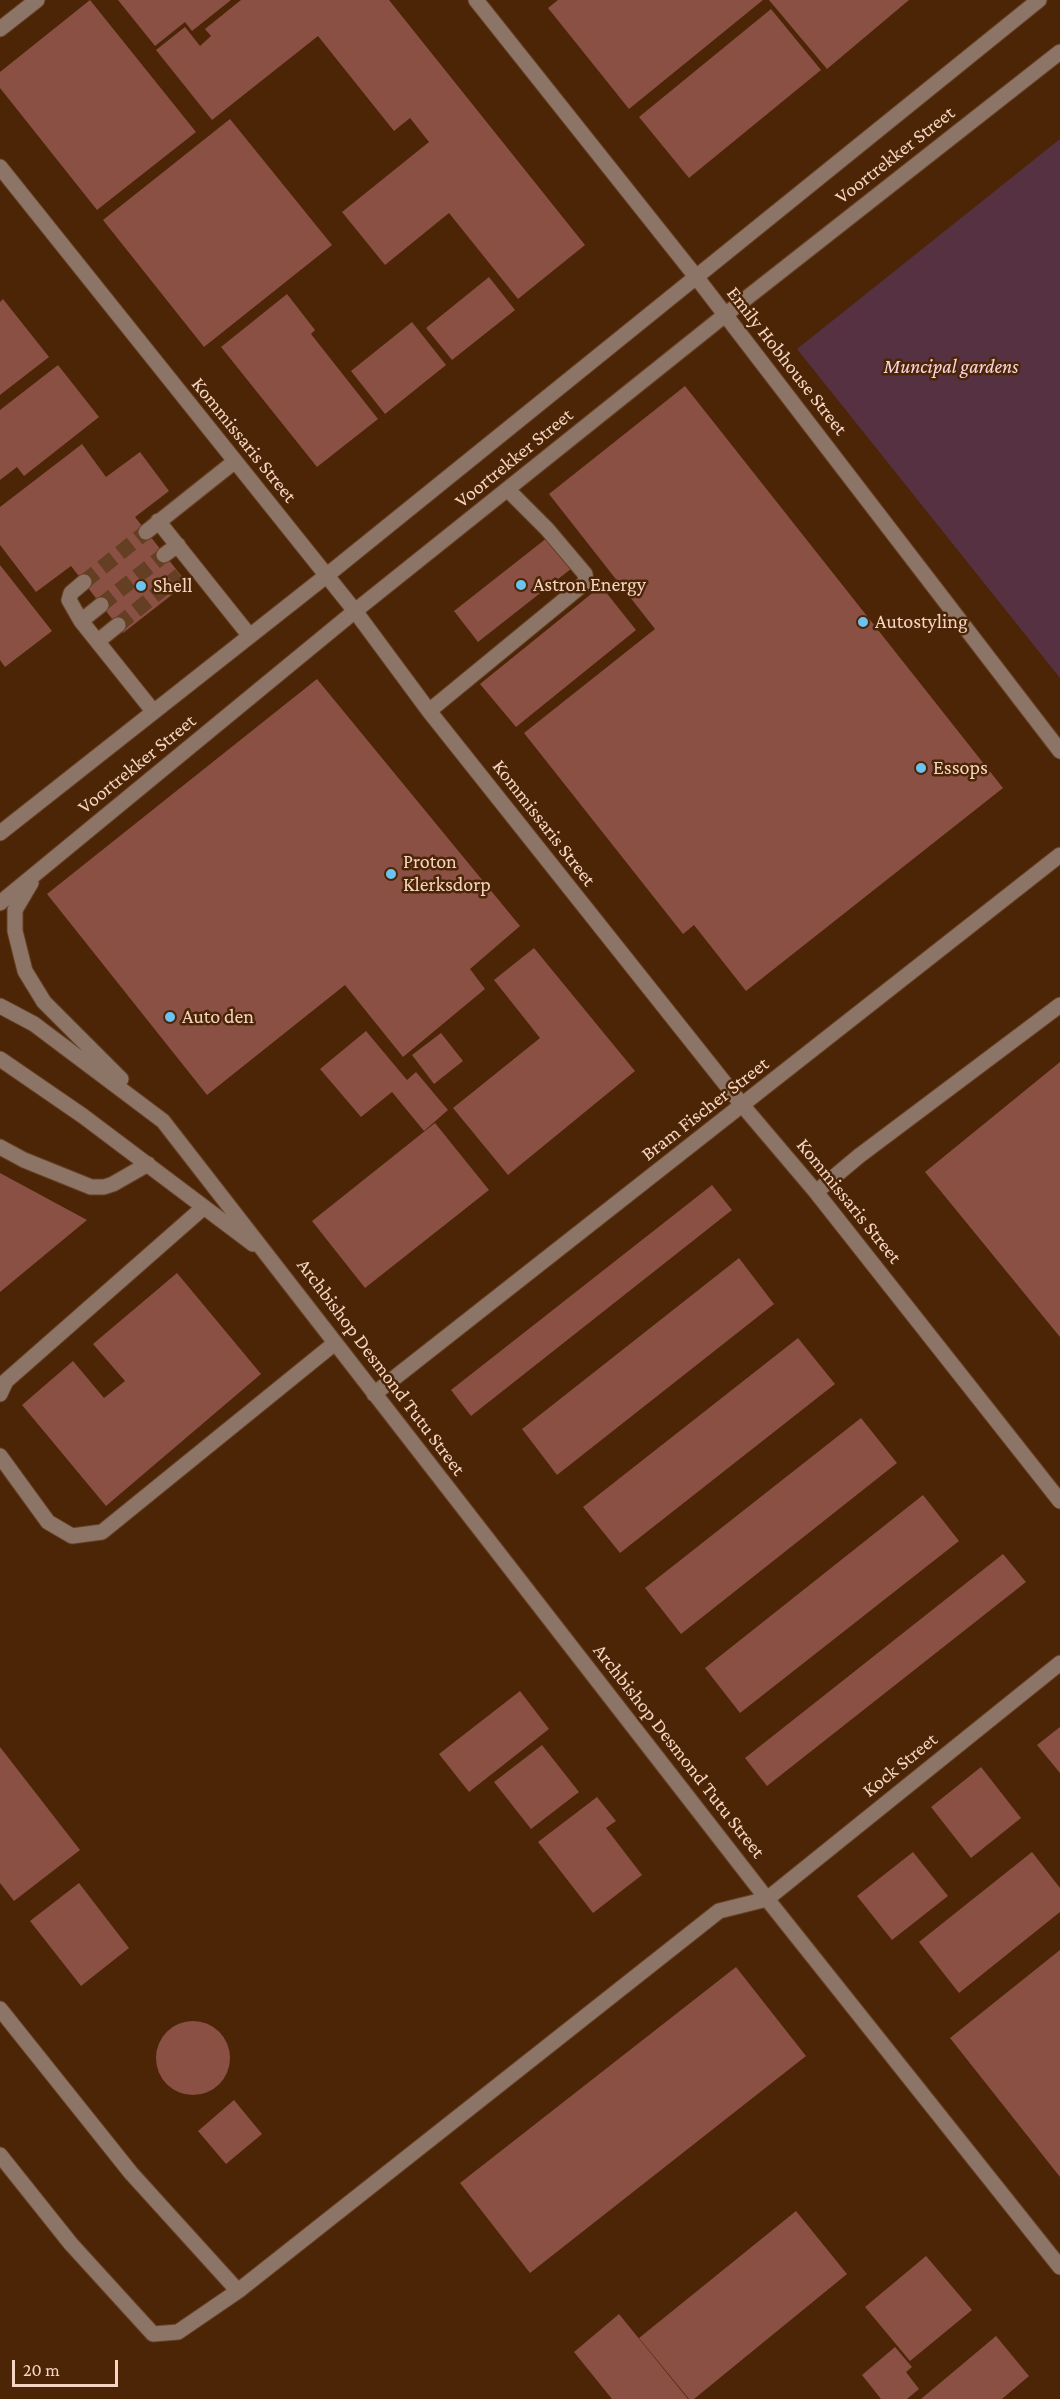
<!DOCTYPE html>
<html>
<head>
<meta charset="utf-8">
<style>
  body { margin:0 }
  #map { position:relative; width:1060px; height:2399px; overflow:hidden; background:#4c2507; font-family:"Crimson Pro",serif }
  canvas { display:block }
  .scale { position:absolute; left:12px; top:2360px; width:106px; height:27px; box-sizing:border-box; border:3px solid #f5d5c1; border-top:0; padding-left:8px; font-size:18px; line-height:21px; white-space:nowrap; color:#f5d5c1; -webkit-text-stroke:4px #4c2507; paint-order:stroke }
</style>
</head>
<body>
<div id="map">
<canvas width="1060" height="2399"></canvas>
<div class="scale">20 m</div>
</div>
<script>
const ctx = document.querySelector('canvas').getContext('2d');
ctx.lineJoin = 'round';
function fillPath(path, color) { ctx.fillStyle = color; ctx.fill(path, 'evenodd'); }
const poly = rows => new Path2D(rows.map(r => 'M' + r).join(''));
function strokePath(path, color, width, dash) { ctx.strokeStyle = color; ctx.lineWidth = width; ctx.lineCap = dash ? 'butt' : 'round'; ctx.setLineDash(dash || []); ctx.stroke(path); }
function write(font, color, halo, rows, align = 'center') {
  ctx.font = font + ' "Crimson Pro",serif'; ctx.lineWidth = 5; ctx.setLineDash([]); ctx.textBaseline = 'middle'; ctx.strokeStyle = halo; ctx.fillStyle = color; for (const [text, x, y, turn = 0] of rows) {
    ctx.save(); ctx.translate(x, y); ctx.rotate((+turn || 0) * Math.PI / 180); ctx.textAlign = isNaN(turn) ? turn : align; if (halo) ctx.strokeText(text, 0, 0); ctx.fillText(text, 0, 0); ctx.restore();
  }
}
fillPath(poly([
  [1060,139,1060,678,797,349]
]), '#563141');
fillPath(poly([
  [90,0,196,132,97,210,0,88,0,72],
  [118,0,231,0,192,31,185,22,155,46],
  [241,0,389,0,585,245,518,299,449,213,385,265,342,212,429,142,410,118,394,131,318,36,212,120,156,50,185,27,200,46,211,36,205,29],
  [558,0,763,0,629,109,548,8],
  [769,0,909,0,827,69],
  [771,9,821,70,689,178,639,117],
  [230,119,332,245,204,347,103,220],
  [489,277,515,310,452,360,426,328],
  [287,294,315,330,311,334,378,419,317,467,221,347],
  [3,299,49,357,0,395,0,302],
  [412,322,446,365,385,414,351,371],
  [58,365,99,417,24,476,17,467,0,480,0,410],
  [685,386,1003,788,746,991,694,925,683,934,524,733,655,629,549,494],
  [82,444,106,477,140,452,169,491,135,517,187,583,123,633,71,566,36,592,0,545,0,507],
  [557,530,581,561,478,642,454,611],
  [0,565,52,631,5,667,0,660],
  [601,586,636,630,516,727,480,684],
  [317,679,520,926,470,969,485,989,403,1057,345,985,207,1095,47,894],
  [534,948,635,1071,508,1175,453,1108,540,1038,494,980],
  [366,1031,407,1080,416,1072,448,1110,424,1131,392,1092,361,1117,320,1069],
  [441,1033,463,1061,434,1084,412,1055],
  [1060,1062,1060,1337,925,1172],
  [435,1123,489,1190,365,1288,312,1221],
  [0,1173,87,1220,0,1292],
  [712,1185,732,1210,471,1416,451,1390],
  [739,1258,774,1304,557,1475,522,1429],
  [177,1273,261,1374,106,1506,22,1405,73,1361,104,1398,125,1381,93,1344],
  [798,1338,835,1384,620,1553,583,1507],
  [861,1418,897,1463,681,1634,645,1588],
  [923,1495,959,1541,740,1713,705,1668],
  [1003,1554,1026,1582,767,1786,745,1758],
  [520,1691,549,1729,469,1792,439,1754],
  [1060,1727,1060,1773,1037,1745],
  [542,1745,579,1792,531,1829,494,1782],
  [0,1747,80,1850,14,1901,0,1883],
  [981,1767,1021,1818,971,1858,931,1807],
  [597,1797,616,1821,606,1828,642,1875,593,1913,538,1842],
  [913,1852,948,1896,892,1940,857,1896],
  [1032,1852,1060,1888,1060,1912,959,1993,919,1942],
  [79,1883,129,1948,81,1986,30,1921],
  [1060,1950,1060,2177,950,2038],
  [736,1967,806,2056,530,2273,460,2183],
  '156 2058a37 37 0 1 1 74 0a37 37 0 1 1-74 0Z',
  [234,2100,262,2134,226,2164,198,2131],
  [796,2211,847,2274,694,2399,689,2399,639,2338],
  [926,2256,972,2310,910,2361,865,2307],
  [619,2314,688,2399,612,2399,574,2352],
  [996,2336,1029,2376,1002,2399,921,2399],
  [895,2347,912,2367,906,2372,919,2389,907,2399,881,2399,862,2375]
]), '#895043');
strokePath(poly([
  [84,582,146,532],
  [101,605,164,555],
  [118,625,180,575]
]), '#653f23', 15, [15, 8]);
const minor = poly([
  [476,0,697,278,1060,751],
  [0,29,37,0],
  [0,167,355,611,429,711,743,1106,816,1192,1060,1501],
  [158,521,249,635],
  [146,532,234,462],
  [164,555,178,545],
  [84,582,71,593,69,600,81,621,153,711],
  [81,621,101,605],
  [98,641,118,625],
  [429,711,586,582,585,574,547,529,508,490],
  [0,833,326,576,1039,0],
  [31,883,15,910,15,931,25,971,44,1002,121,1079],
  [0,903,355,611,725,315,1060,52],
  [0,1006,34,1024,163,1121,767,1899,1060,2267],
  [0,1059,83,1116,253,1244],
  [0,1147,24,1160,91,1187,104,1187,113,1184,148,1164],
  [816,1192,859,1156,1060,1005],
  [0,1394,6,1381,204,1207],
  [374,1394,1060,855],
  [0,1456,48,1522,72,1536,102,1532,335,1343],
  [0,2009,131,2173,238,2291],
  [0,2155,71,2244,153,2334,178,2332,238,2291,719,1911,767,1899,1060,1663]
]);
strokePath(minor, '#674125', 17);
strokePath(minor, '#8c7567', 15);
for (const [x, y, r, color] of [
  [521,585,6,"#6ac3f1"],
  [141,586,6,"#6ac3f1"],
  [863,622,6,"#6ac3f1"],
  [921,768,6,"#6ac3f1"],
  [391,874,6,"#6ac3f1"],
  [170,1017,6,"#6ac3f1"]
]) { const dot = new Path2D(); dot.arc(x, y, r, 0, 2 * Math.PI); ctx.fillStyle = color; ctx.fill(dot); strokePath(dot, '#4c2507', 2); }
write('20px', '#f5d5c1', '#4c2507', [
  ["Voortrekker Street",895,155,-38],
  ["Emily Hobhouse Street",787,361,52],
  ["Kommissaris Street",244,440,51],
  ["Voortrekker Street",514,458,-39],
  ["Voortrekker Street",137,764,-39],
  ["Kommissaris Street",544,823,52],
  ["Bram Fischer Street",705,1109,-38],
  ["Kommissaris Street",849,1201,51],
  ["Archbishop Desmond Tutu Street",381,1367,53],
  ["Archbishop Desmond Tutu Street",679,1751,52],
  ["Kock Street",900,1765,-39]
]);
write('italic 20px', '#f9d5e2', '#4c2507', [
  ["Muncipal gardens",951,367]
]);
write('20px', '#f5d5c1', '#4c2507', [
  ["Astron Energy",533,585],
  ["Shell",153,586],
  ["Autostyling",875,622],
  ["Essops",933,768],
  ["Proton",403,862],
  ["Klerksdorp",403,885],
  ["Auto den",182,1017]
], 'left');
</script>
</body>
</html>
